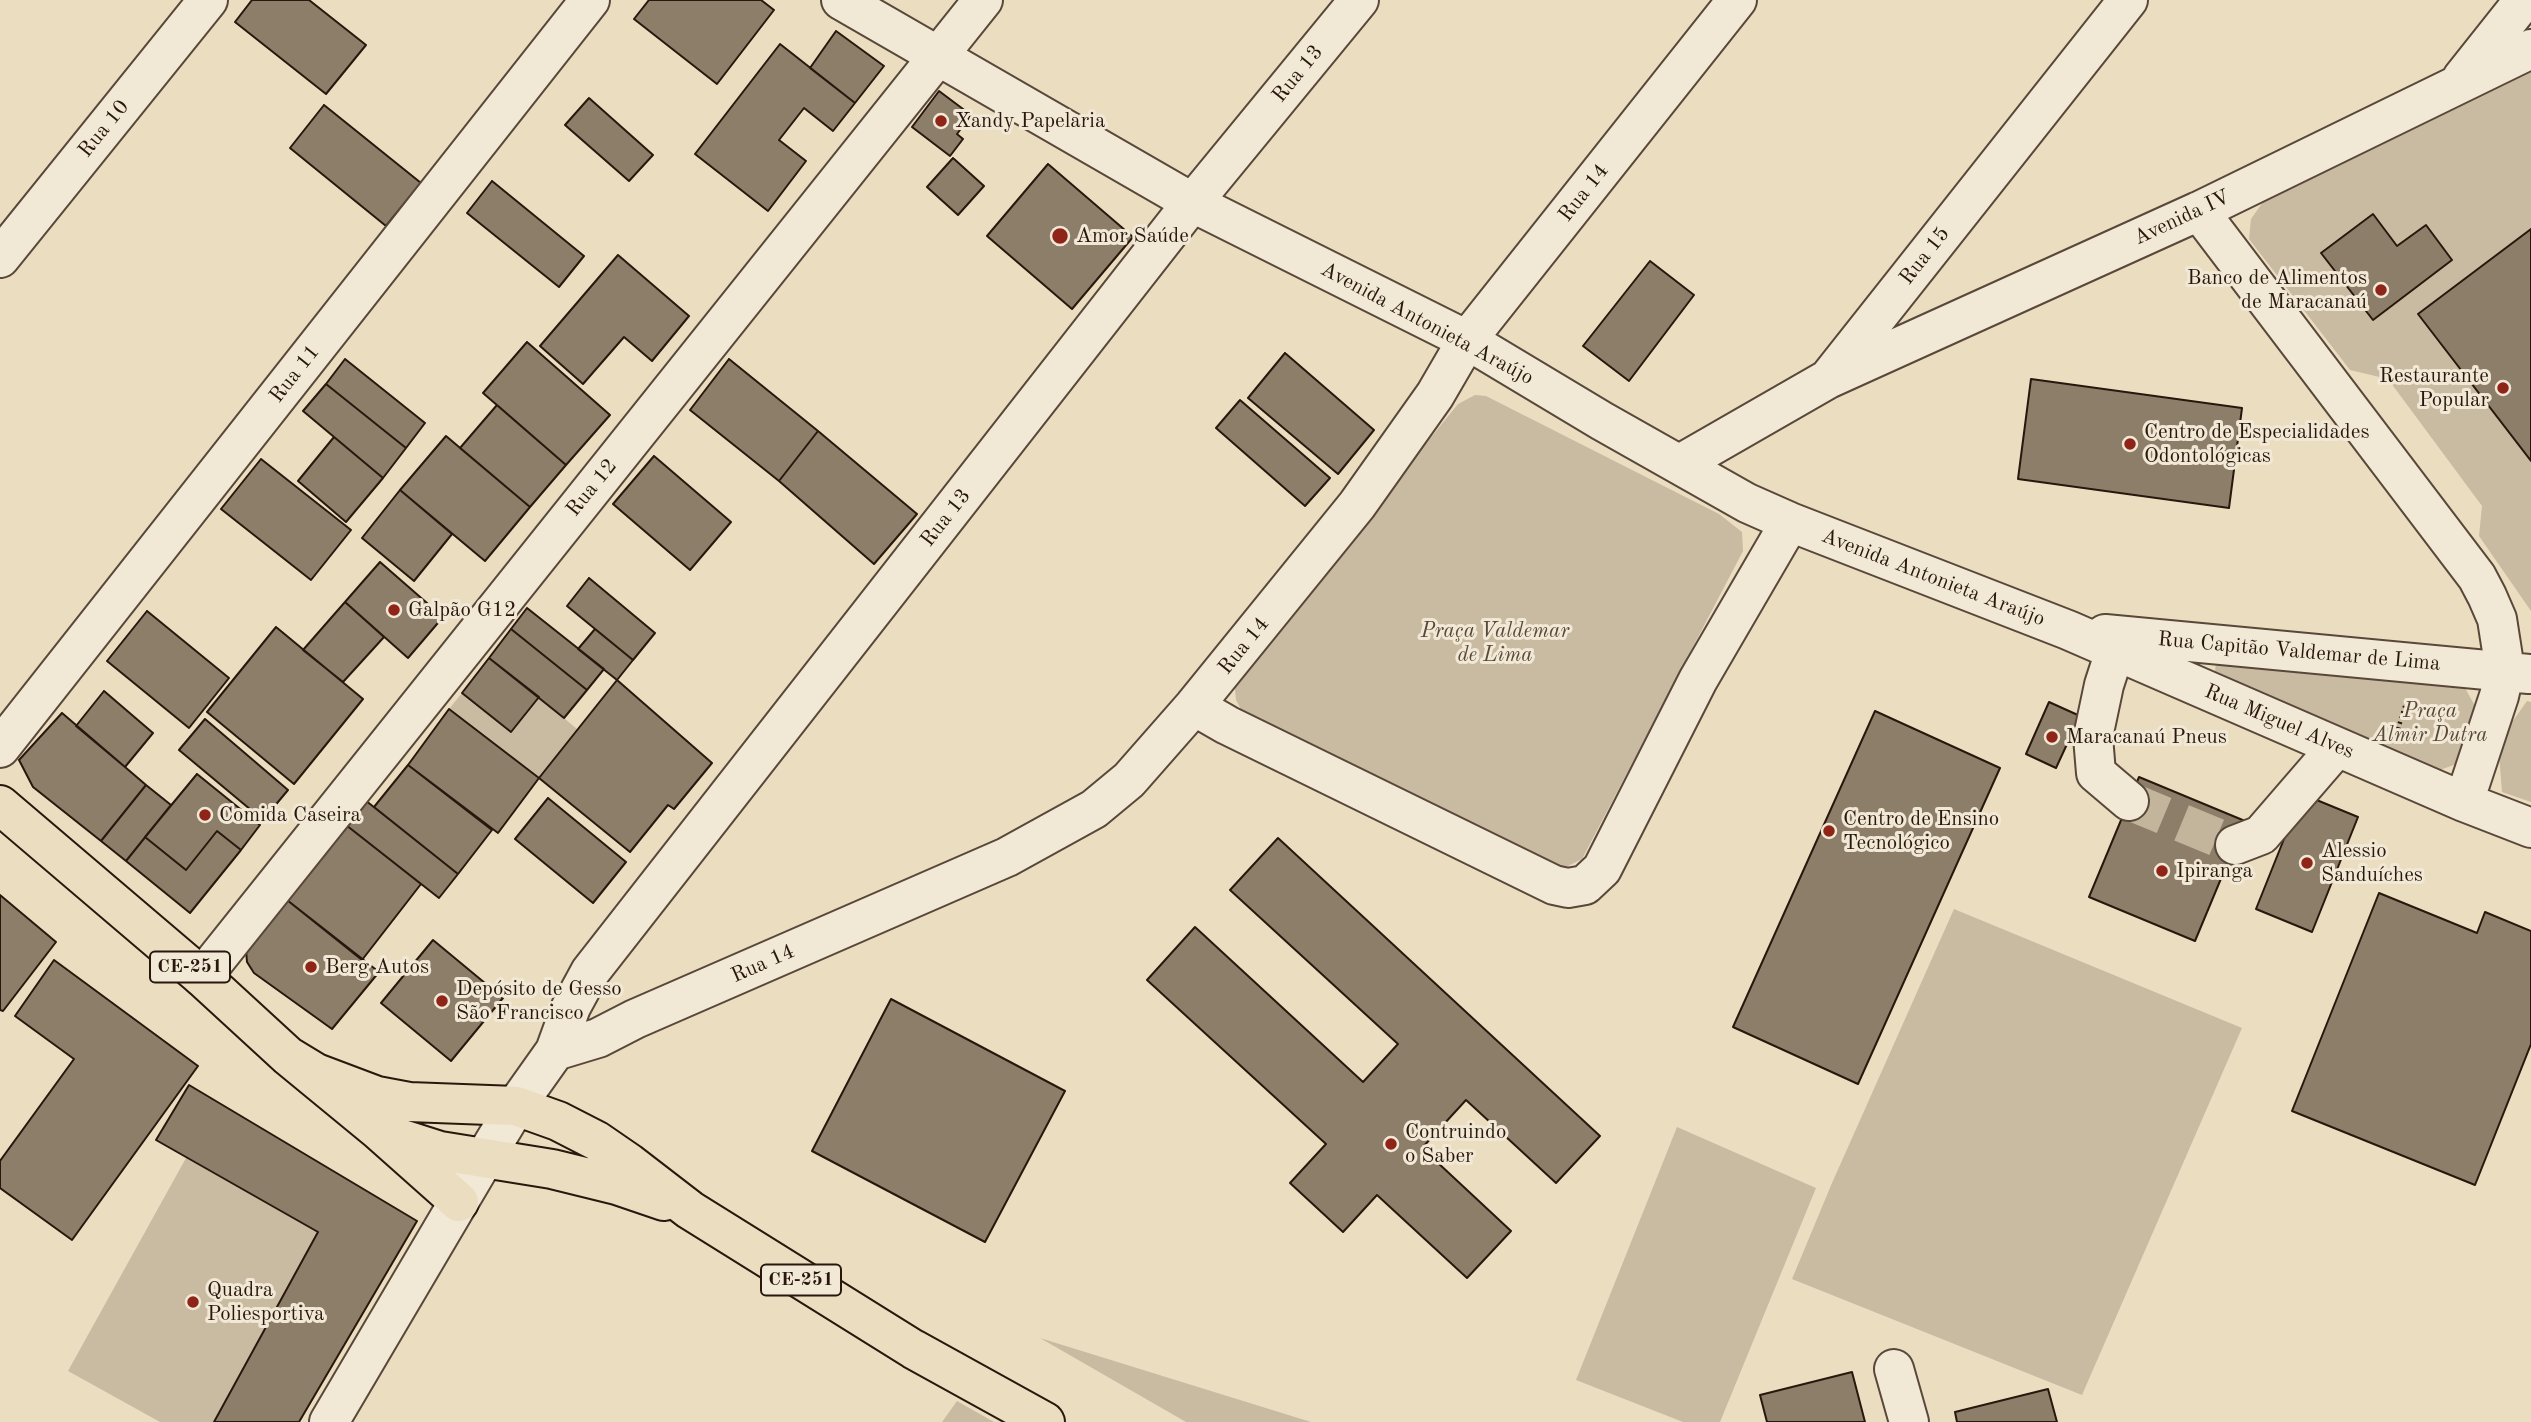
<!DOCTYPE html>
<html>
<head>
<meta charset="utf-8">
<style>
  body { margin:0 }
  canvas { display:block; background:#eaddc0 }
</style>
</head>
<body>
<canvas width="2531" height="1422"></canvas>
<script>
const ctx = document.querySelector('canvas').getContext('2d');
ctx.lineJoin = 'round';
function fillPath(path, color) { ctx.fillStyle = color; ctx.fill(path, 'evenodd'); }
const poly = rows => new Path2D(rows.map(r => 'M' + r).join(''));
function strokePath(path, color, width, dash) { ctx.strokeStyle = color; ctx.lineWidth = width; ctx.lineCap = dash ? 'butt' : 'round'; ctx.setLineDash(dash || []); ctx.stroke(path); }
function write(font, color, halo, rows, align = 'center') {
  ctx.font = font + ' "Old Standard TT",serif'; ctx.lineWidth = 6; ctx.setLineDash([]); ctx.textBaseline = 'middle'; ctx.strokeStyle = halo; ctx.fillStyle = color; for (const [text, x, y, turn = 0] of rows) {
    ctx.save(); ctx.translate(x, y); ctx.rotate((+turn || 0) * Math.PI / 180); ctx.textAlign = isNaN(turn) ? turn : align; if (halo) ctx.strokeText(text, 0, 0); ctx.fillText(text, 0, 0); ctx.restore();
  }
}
fillPath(poly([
  [2531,68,2531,611,2479,536,2482,506,2388,379,2350,370,2249,239,2251,219,2263,202],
  [1475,395,1486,396,1719,514,1742,532,1743,551,1582,859,1560,870,1245,717,1236,700,1234,680,1458,404],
  [2216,662,2465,688,2475,706,2459,763,2440,770,2215,672],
  [462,693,511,732,539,697,577,729,539,778,449,709],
  [2527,701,2531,702,2531,802,2502,792,2498,742],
  [1954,909,2242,1028,2082,1395,1792,1279,1832,1183],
  [1677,1127,1816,1188,1720,1422,1683,1422,1576,1380],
  [186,1158,318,1232,214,1422,160,1422,68,1371],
  [1040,1338,1311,1422,1186,1422],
  [957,1401,994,1422,942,1422]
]), '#c9bba2');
const building = poly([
  [252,0,309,0,366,45,326,94,235,22,252,0],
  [649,0,761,0,774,10,717,84,634,19,649,0],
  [836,31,884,66,855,103,810,68,836,31],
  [780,44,855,103,833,131,804,108,779,140,806,161,768,211,695,154,780,44],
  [939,91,971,115,957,134,963,139,950,156,912,127,939,91],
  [589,98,653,155,629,181,565,125,589,98],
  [324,105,421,183,386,226,290,148,324,105],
  [953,158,984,186,958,215,927,187,953,158],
  [1048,164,1133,237,1072,309,987,236,1048,164],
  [492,181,584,256,559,287,467,213,492,181],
  [2373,214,2397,246,2426,225,2452,260,2373,320,2321,253,2373,214],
  [2531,229,2531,461,2418,314,2531,229],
  [618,255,689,316,652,361,624,337,583,384,540,346,618,255],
  [1650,261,1694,295,1629,381,1583,346,1650,261],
  [527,342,610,415,566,465,483,393,527,342],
  [1285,353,1374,430,1338,474,1248,398,1285,353],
  [345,359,425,423,406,448,326,384,345,359],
  [729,359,818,431,779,481,690,410,729,359],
  [2031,379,2242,408,2229,508,2018,479,2031,379],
  [326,384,406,448,383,478,303,411,326,384],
  [1240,400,1330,478,1305,506,1216,428,1240,400],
  [497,405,566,465,530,507,460,448,497,405],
  [818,431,917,514,874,564,779,481,818,431],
  [446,436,530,507,485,561,400,490,446,436],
  [334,437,383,478,346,522,298,481,334,437],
  [654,456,731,522,690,570,613,504,654,456],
  [261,459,351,530,311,580,221,509,261,459],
  [400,490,452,534,414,581,362,538,400,490],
  [380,562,443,617,408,658,345,602,380,562],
  [589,578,655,633,633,660,567,606,589,578],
  [345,602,384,637,343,682,303,650,345,602],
  [527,608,604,669,587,690,511,629,527,608],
  [147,611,229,678,189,728,107,661,147,611],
  [276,627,363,699,294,784,207,712,276,627],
  [511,629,587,690,564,718,489,658,511,629],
  [595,629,633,660,617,680,578,649,595,629],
  [489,658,539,697,511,732,462,693,489,658],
  [617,680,712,763,674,809,668,805,630,852,539,778,617,680],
  [104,691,153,733,125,767,76,726,104,691],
  [2049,702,2080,716,2056,768,2026,754,2049,702],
  [449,709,539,778,498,833,408,765,449,709],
  [1875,711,2000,768,1858,1084,1733,1027,1875,711],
  [62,713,146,785,101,841,33,787,19,760,62,713],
  [205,719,288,790,263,820,179,750,205,719],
  [408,765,492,830,458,874,374,807,408,765],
  [197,774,260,825,241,850,217,831,186,870,145,837,197,774],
  [2139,777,2245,821,2195,941,2089,897,2139,777],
  [146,785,171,805,126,861,101,841,146,785],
  [2302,794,2358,817,2312,932,2256,909,2302,794],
  [548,798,626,862,593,903,515,839,548,798],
  [365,800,458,874,439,898,346,825,365,800],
  [346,825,421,884,362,960,287,900,346,825],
  [217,831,241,850,190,913,126,861,145,837,186,870,217,831],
  [1278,838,1600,1136,1556,1183,1466,1100,1422,1148,1511,1231,1467,1278,1377,1195,1343,1232,1290,1183,1326,1144,1147,980,1195,927,1363,1082,1398,1044,1230,890,1278,838],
  [2379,893,2477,933,2485,912,2531,931,2531,1044,2475,1185,2292,1111,2379,893],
  [0,895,56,942,3,1011,0,1010,0,895],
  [287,900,379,972,332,1029,254,973,247,962,246,950,287,900],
  [433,940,503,998,451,1061,381,1003,433,940],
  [54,960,198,1066,72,1240,0,1188,0,1161,74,1059,15,1016,54,960],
  [891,999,1065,1091,985,1242,812,1151,891,999],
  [189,1085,417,1221,299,1422,214,1422,318,1232,156,1140,189,1085],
  [1852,1372,1865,1422,1767,1422,1760,1395,1852,1372],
  [2048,1389,2057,1422,1957,1422,1955,1412,2048,1389]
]);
fillPath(building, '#8d7e6a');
strokePath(building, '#29170d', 2);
strokePath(poly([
  [2129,801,2235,845]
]), '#c3b59c', 38, [38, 19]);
const minor = poly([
  [841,0,1193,203,1467,340,1602,421,1747,503,1790,522,2068,630,2464,802,2531,828],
  [2462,78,2524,0],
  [2199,211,2477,577,2487,596,2497,619,2505,670,2499,696,2464,802],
  [0,258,208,0],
  [1828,379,2199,211,2531,49],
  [1680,464,1828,379,2128,0],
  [2105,634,2529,674],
  [2115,651,2104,685,2093,737,2096,773,2129,801],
  [1194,706,1227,725,1554,885,1568,888,1585,885,1602,869,1698,680,1790,522],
  [0,748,590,0],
  [2235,845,2261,835,2337,747],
  [202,977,983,0],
  [555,1051,598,1038,635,1019,1007,857,1094,809,1129,780,1194,706,1357,505,1435,395,1467,340,1737,0],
  [1894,1369,1909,1422],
  [329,1422,484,1159,516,1106,555,1051,571,1007,590,972,1180,218,1359,0]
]);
const major = poly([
  [0,805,202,977,288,1056,378,1130,459,1202],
  [288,1056,316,1073,377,1096,409,1102,516,1106,558,1121,597,1141,629,1163,690,1210,913,1349,1045,1422],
  [393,1136,440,1151,552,1169,617,1185,664,1201]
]);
strokePath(minor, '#59483a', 42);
strokePath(major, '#29170d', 42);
strokePath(poly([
  [2398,729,2406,703]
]), '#29170d', 4.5, [2, 3.5]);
strokePath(minor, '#f1e9d6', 38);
strokePath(major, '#eaddc0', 38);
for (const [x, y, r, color] of [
  [941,121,7,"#8f2418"],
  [1060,236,9,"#8f2418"],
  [2381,290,7,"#8f2418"],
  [2503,388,7,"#8f2418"],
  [2130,444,7,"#8f2418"],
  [394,610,7,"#8f2418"],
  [2052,737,7,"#8f2418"],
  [205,815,7,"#8f2418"],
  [1829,831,7,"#8f2418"],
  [2307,863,7,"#8f2418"],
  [2162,871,7,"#8f2418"],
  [311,967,7,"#8f2418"],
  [442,1001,7,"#8f2418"],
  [1391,1144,7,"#8f2418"],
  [193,1302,7,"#8f2418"]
]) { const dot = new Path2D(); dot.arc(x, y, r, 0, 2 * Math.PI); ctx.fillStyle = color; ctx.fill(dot); strokePath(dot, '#f1e9d6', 2.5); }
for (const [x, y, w] of [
  [190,967,80],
  [801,1280,80]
]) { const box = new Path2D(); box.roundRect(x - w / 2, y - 15.5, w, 31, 5); ctx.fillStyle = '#f1e9d6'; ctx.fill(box); strokePath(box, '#29170d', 2); }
write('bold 19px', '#29170d', null, [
  ["CE-251",190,967],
  ["CE-251",801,1280]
]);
write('21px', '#29170d', '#f1e9d6', [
  ["Rua 13",1298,74,-51],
  ["Rua 10",104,129,-51],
  ["Rua 14",1584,193,-52],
  ["Avenida IV",2182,218,-25],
  ["Rua 15",1925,256,-52],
  ["Avenida Antonieta Araújo",1427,324,28],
  ["Rua 11",295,374,-52],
  ["Rua 12",592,488,-51],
  ["Rua 13",946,518,-52],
  ["Avenida Antonieta Araújo",1933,578,21],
  ["Rua 14",1244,646,-51],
  ["Rua Capitão Valdemar de Lima",2299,652,5],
  ["Rua Miguel Alves",2279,722,23],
  ["Rua 14",763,964,-24]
]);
write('21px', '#29170d', '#f1e9d6', [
  ["Xandy Papelaria",955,121],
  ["Amor Saúde",1076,236],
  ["Banco de Alimentos",2367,278,"right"],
  ["de Maracanaú",2367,302,"right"],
  ["Restaurante",2489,376,"right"],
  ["Popular",2489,400,"right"],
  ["Centro de Especialidades",2144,432],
  ["Odontológicas",2144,456],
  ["Galpão G12",408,610],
  ["Maracanaú Pneus",2066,737],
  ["Comida Caseira",219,815],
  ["Centro de Ensino",1843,819],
  ["Tecnológico",1843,843],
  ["Alessio",2321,851],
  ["Sanduíches",2321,875],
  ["Ipiranga",2176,871],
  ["Berg Autos",325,967],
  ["Depósito de Gesso",456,989],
  ["São Francisco",456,1013],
  ["Contruindo",1405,1132],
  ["o Saber",1405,1156],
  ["Quadra",207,1290],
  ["Poliesportiva",207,1314]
], 'left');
write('italic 21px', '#59483a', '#f1e9d6', [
  ["Praça Valdemar",1495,631],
  ["de Lima",1495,655],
  ["Praça",2430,711],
  ["Almir Dutra",2430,735]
]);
</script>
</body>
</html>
